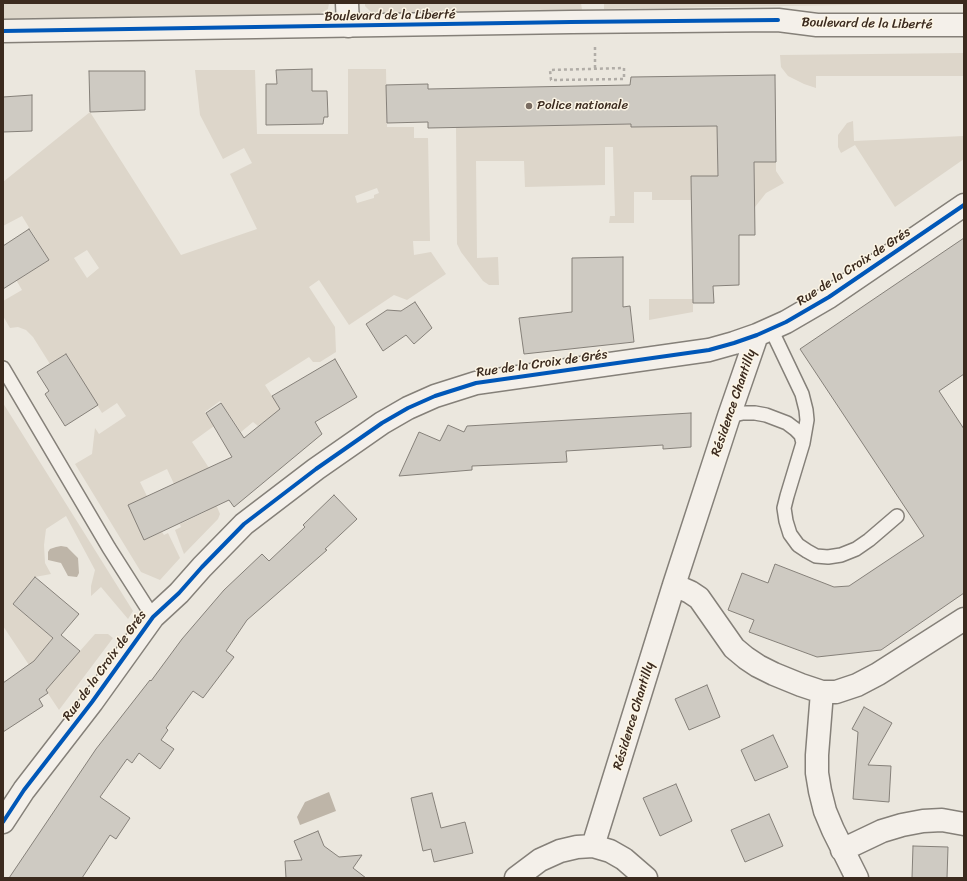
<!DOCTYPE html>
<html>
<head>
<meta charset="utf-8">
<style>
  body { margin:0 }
  #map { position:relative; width:967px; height:881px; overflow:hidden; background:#ebe7de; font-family:Sriracha,sans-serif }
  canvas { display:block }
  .frame { position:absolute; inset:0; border:4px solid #3b2a1e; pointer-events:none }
</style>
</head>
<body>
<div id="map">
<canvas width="967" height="881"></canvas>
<div class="frame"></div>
</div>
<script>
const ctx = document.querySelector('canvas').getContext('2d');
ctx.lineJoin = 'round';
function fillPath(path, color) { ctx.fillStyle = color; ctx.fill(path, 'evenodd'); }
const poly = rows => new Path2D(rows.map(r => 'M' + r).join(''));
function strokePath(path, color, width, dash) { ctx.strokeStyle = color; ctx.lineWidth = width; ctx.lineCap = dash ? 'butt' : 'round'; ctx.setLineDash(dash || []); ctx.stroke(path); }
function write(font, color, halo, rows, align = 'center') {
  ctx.font = font + ' Sriracha,sans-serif'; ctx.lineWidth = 3; ctx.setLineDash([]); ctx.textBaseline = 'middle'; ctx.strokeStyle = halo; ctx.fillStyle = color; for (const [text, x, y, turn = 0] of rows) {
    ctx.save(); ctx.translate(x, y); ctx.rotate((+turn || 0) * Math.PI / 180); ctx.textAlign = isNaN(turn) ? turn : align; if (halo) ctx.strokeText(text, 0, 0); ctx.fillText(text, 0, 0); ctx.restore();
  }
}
fillPath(poly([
  [3,3,329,3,328,9,319,14,3,20],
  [365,3,581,3,582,10,372,13,365,6],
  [604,3,964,3,604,9],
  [964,53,964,76,816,76,816,88,804,84,788,76,781,67,780,55],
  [348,69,386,69,387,127,414,127,414,138,428,138,430,241,413,241,414,255,431,252,446,274,407,300,394,295,349,325,319,280,309,287,335,327,336,352,320,362,313,362,309,357,265,385,281,410,258,426,253,422,241,432,220,401,205,412,214,426,192,442,209,468,174,484,167,469,140,482,147,496,144,540,162,532,164,535,168,533,180,558,160,580,141,572,75,464,92,454,95,428,99,434,126,416,117,403,102,413,66,354,50,364,33,337,26,330,18,327,10,328,3,316,3,301,22,290,15,278,24,276,49,260,22,216,3,226,3,182,90,112,181,255,257,229,230,174,252,163,244,148,223,159,200,115,195,70,255,70,257,134,348,134],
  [377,188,379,193,374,195,374,198,357,203,355,196],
  [87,250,99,268,87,278,74,258],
  [853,121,854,141,964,136,964,159,895,207,855,145,841,153,838,147,838,135,847,123],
  [631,124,631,127,633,127,717,126,718,176,691,177,691,200,652,200,652,192,634,192,634,223,609,223,610,216,615,216,613,147,605,147,605,185,525,187,524,161,476,161,477,258,498,257,499,285,489,285,483,281,461,252,457,244,456,127],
  [754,162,776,162,776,171,784,183,766,193,755,207],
  [649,299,693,299,693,312,649,320],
  [3,403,133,611,128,619,101,587,91,596,91,586,95,570,66,516,46,529,44,545,45,563,51,574,35,577,13,604,53,638,42,651,64,669,95,634,108,634,113,638,59,710,3,626],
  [212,495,220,514,218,519,184,554,175,530,181,527,180,524,207,511]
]), '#ddd6ca');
fillPath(poly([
  [61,546,67,547,78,558,79,573,77,577,68,576,61,563,48,560,48,552,50,549,56,547],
  [329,792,336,811,300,825,297,817,305,802]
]), '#beb5a8');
const building = poly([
  [312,69,312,91,327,91,328,117,324,117,323,124,266,125,266,84,277,84,276,70,312,69],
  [89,71,145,71,145,110,90,112,89,71],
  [775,75,776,162,754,162,755,235,739,235,739,285,713,286,714,303,693,303,691,176,718,176,717,126,631,127,631,124,428,128,428,122,387,123,386,85,428,84,428,89,630,85,631,77,775,75],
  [32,95,32,131,3,132,3,97,32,95],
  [29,229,49,260,3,289,3,246,29,229],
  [964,238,964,374,939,391,964,429,964,593,881,650,817,657,749,632,754,620,728,610,742,573,768,583,775,564,834,587,849,586,924,536,800,349,964,238],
  [623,257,623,307,630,306,634,342,524,354,519,318,572,312,572,258,623,257],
  [415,302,432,328,414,344,406,335,383,351,366,324,387,310,401,311,415,302],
  [66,354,98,405,65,426,45,394,49,391,37,372,66,354],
  [335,359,357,397,315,422,322,434,234,507,229,500,144,540,128,505,232,457,206,413,221,403,244,438,280,409,272,396,335,359],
  [691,413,691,447,663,449,663,445,566,451,567,462,472,466,472,470,399,476,419,432,440,441,448,425,464,432,467,426,691,413],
  [334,495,357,519,325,549,327,550,247,620,226,651,234,657,203,698,193,691,166,728,168,730,161,740,174,749,160,769,139,753,132,763,127,759,100,797,130,818,116,839,110,835,82,878,9,878,96,749,150,680,151,681,182,639,224,590,262,554,269,561,305,527,303,525,334,495],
  [35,577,79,614,61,635,80,651,46,690,48,693,39,699,43,706,3,732,3,683,34,661,53,638,13,604,35,577],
  [707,685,720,717,689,730,675,699,707,685],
  [864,707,892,723,868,765,891,766,889,802,853,799,858,732,852,729,864,707],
  [773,735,788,767,755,781,741,750,773,735],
  [676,784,692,821,660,836,643,798,676,784],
  [432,793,441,828,465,822,473,853,434,862,431,849,423,851,411,798,432,793],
  [769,814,783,846,745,862,731,830,769,814],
  [318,831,324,846,339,857,362,855,353,868,366,878,286,878,285,861,302,860,294,841,318,831],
  [913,846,948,847,947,878,912,878,913,846]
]);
fillPath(building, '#cecac2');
strokePath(building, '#858079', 1);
const service = poly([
  [771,329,802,394,806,410,807,420,803,443],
  [3,368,109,548,153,617],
  [729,416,743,413,755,413,766,415,787,423,795,429,801,435,803,443,787,496,784,508,786,521,790,534,798,545,807,551,816,556,828,557,841,555,856,549,869,540,897,516]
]);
const minor = poly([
  [347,3,348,26],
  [674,585,690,592,699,598,734,648,746,658,758,666,774,674,801,685,822,692,817,755,817,773,820,791,825,811,833,830,857,878],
  [822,692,836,692,857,685,878,674,964,619],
  [3,822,24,790,92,702,153,617,179,593,202,567,244,524,316,469,382,423,408,408,435,396,476,383,709,350,734,343,757,335,786,322,829,297,964,205],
  [593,846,610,851,624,859,646,878],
  [842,850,882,831,902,825,923,821,942,820,964,824],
  [516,878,540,860,560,851,577,847,593,846,674,585,729,416,757,335]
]);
const secondary = poly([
  [3,31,571,22,778,20,817,25,964,25]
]);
strokePath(service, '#858079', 16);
strokePath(minor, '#858079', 25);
strokePath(secondary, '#858079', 25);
strokePath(poly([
  [595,47,595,69],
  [624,68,624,79,551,80,550,70,624,68]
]), '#b1ada7', 2.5, [3, 3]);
strokePath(service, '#f4f0ea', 13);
strokePath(minor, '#f4f0ea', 22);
strokePath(secondary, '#f4f0ea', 22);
strokePath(poly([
  [3,31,571,22,778,20],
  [3,822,24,790,92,702,153,617,179,593,202,567,244,524,316,469,382,423,408,408,435,396,476,383,709,350,734,343,757,335,786,322,829,297,964,205]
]), '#0057b8', 4);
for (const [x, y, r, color] of [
  [529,106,4,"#796c61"]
]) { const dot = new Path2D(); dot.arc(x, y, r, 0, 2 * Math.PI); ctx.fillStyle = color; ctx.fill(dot); strokePath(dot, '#fcf5e5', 1.5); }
write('13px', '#3b2a1e', '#fcf5e5', [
  ["Boulevard de la Liberté",390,16,-1],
  ["Boulevard de la Liberté",867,24,1],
  ["Rue de la Croix de Grés",854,267,-33],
  ["Rue de la Croix de Grés",542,364,-8],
  ["Résidence Chantilly",734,403,-71],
  ["Rue de la Croix de Grés",105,666,-54],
  ["Résidence Chantilly",634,716,-73]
]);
write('13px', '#3b2a1e', '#fcf5e5', [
  ["Police nationale",537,106]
], 'left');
</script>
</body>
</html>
